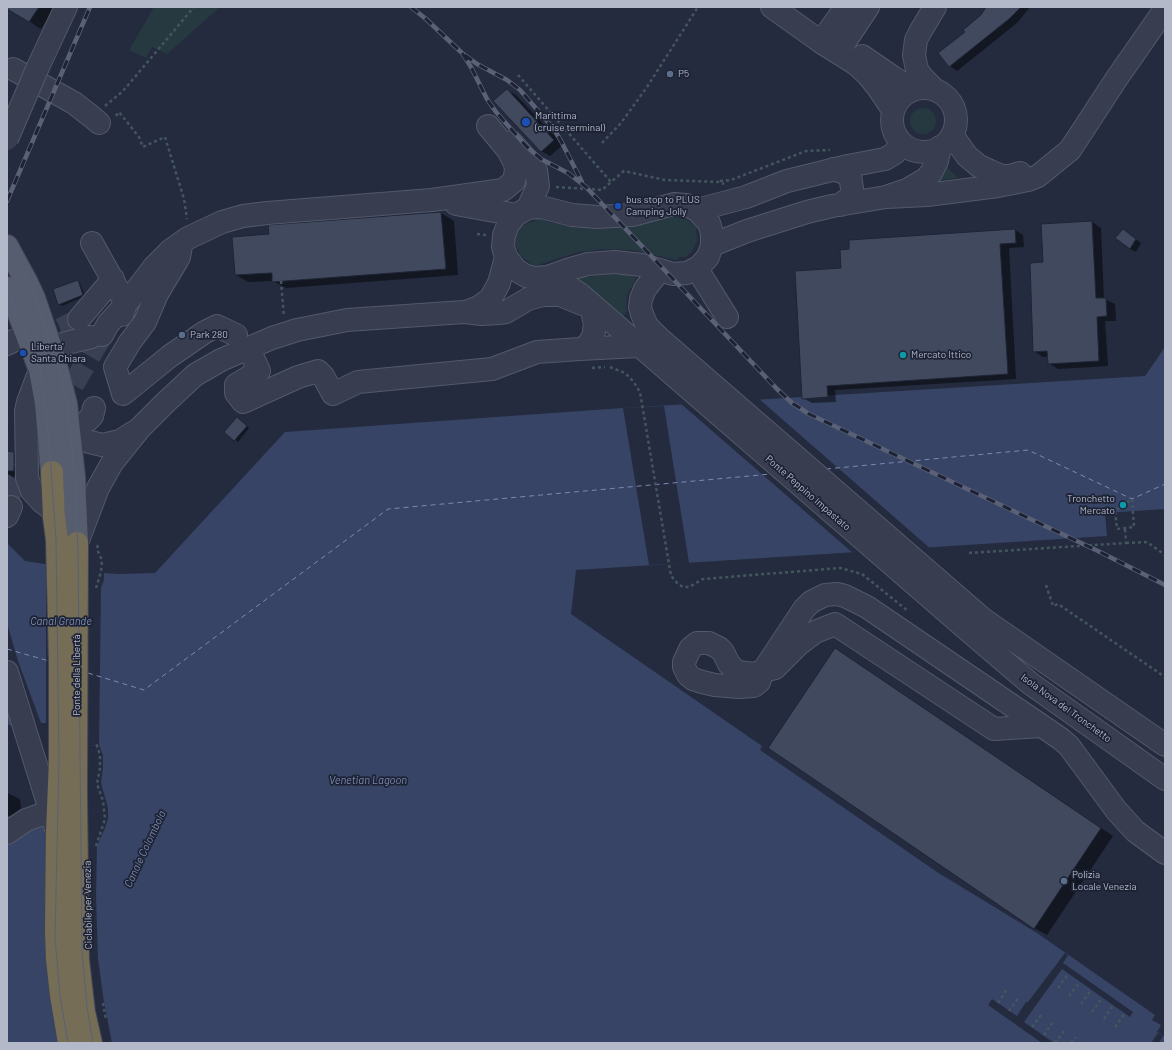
<!DOCTYPE html>
<html>
<head>
<meta charset="utf-8">
<style>
  body { margin:0 }
  #map { position:relative; width:1172px; height:1050px; overflow:hidden; background:#242b3f; font-family:Barlow,sans-serif }
  canvas { display:block }
  .frame { position:absolute; inset:0; border:8px solid #b4b9ca; pointer-events:none }
</style>
</head>
<body>
<div id="map">
<canvas width="1172" height="1050"></canvas>
<div class="frame"></div>
</div>
<script>
const ctx = document.querySelector('canvas').getContext('2d');
ctx.lineJoin = 'round';
function fillPath(path, color) { ctx.fillStyle = color; ctx.fill(path, 'evenodd'); }
const poly = rows => new Path2D(rows.map(r => 'M' + r).join(''));
function strokePath(path, color, width, dash) { ctx.strokeStyle = color; ctx.lineWidth = width; ctx.lineCap = dash ? 'butt' : 'round'; ctx.setLineDash(dash || []); ctx.stroke(path); }
function write(font, color, halo, rows, align = 'center') {
  ctx.font = font + ' Barlow,sans-serif'; ctx.lineWidth = 3.5; ctx.setLineDash([]); ctx.textBaseline = 'middle'; ctx.strokeStyle = halo; ctx.fillStyle = color; for (const [text, x, y, turn = 0] of rows) {
    ctx.save(); ctx.translate(x, y); ctx.rotate((+turn || 0) * Math.PI / 180); ctx.textAlign = isNaN(turn) ? turn : align; if (halo) ctx.strokeText(text, 0, 0); ctx.fillText(text, 0, 0); ctx.restore();
  }
}
fillPath(poly([
  [154,7,220,7,167,54,152,47,146,58,129,50],
  '910 121a13 13 0 1 1 26 0a13 13 0 1 1-26 0Z',
  [946,166,958,178,935,181],
  [674,214,675,217,688,220,696,227,697,241,692,251,686,257,679,257,677,260,631,250,603,249,579,252,537,265,530,265,530,262,524,259,519,253,516,245,516,237,521,228,528,223,536,221,537,218,552,223,577,228,598,229,635,227],
  [623,274,637,277,627,295,626,304,627,312,621,318,576,280,584,277]
]), '#263940');
fillPath(poly([
  [1165,347,1165,509,1105,513,1107,536,576,570,571,614,762,746,760,750,937,872,1037,933,1155,1015,1152,1020,1161,1025,1157,1032,1165,1037,1165,1043,7,1043,7,843,24,831,44,824,97,846,105,828,108,819,108,808,101,783,103,767,103,755,99,745,91,746,14,727,7,724,7,543,25,561,104,573,119,574,155,573,285,432,623,408,1145,376]
]), '#374466');
fillPath(poly([
  [758,398,932,550,854,554,680,403],
  [664,406,689,563,649,565,623,408],
  [46,564,104,573,104,580,101,588,99,745,91,746,14,727,7,709,7,623,18,661,41,723,46,723],
  [44,824,97,846,96,896,98,959,104,1002,112,1043,60,1043],
  [1065,953,1068,955,1063,963,1133,1012,1130,1017,1062,969,1024,1022,1054,1043,1042,1043,988,1005,992,999,1017,1016,1026,1002,1028,1002],
  [1158,1033,1163,1036,1159,1043,1151,1043]
]), '#242b3f');
fillPath(poly([
  [7,7,55,7,41,29],
  [987,7,1030,7,1017,23,957,71,950,66,966,32,981,16],
  [507,90,516,95,563,145,550,156,541,151],
  [441,213,454,221,458,275,286,288,273,281,248,282,236,275,270,235,269,226],
  [1092,222,1101,228,1104,299,1115,304,1116,321,1105,321,1108,366,1058,369,1049,363,1048,356,1043,357,1034,351,1044,263],
  [1015,230,1023,235,1024,247,1009,248,1016,379,835,390,836,402,812,403,803,398,842,269],
  [1129,234,1141,243,1136,252,1130,249],
  [78,281,80,283,85,296,62,306,59,304],
  [240,420,249,428,238,442,225,431],
  [7,452,7,456,14,453,22,458,22,475,14,475,15,500,7,498],
  [836,649,1113,836,1047,935,1034,928],
  [7,793,20,799,22,815,7,816]
]), '#0007');
strokePath(poly([
  [826,469,1028,450,1132,499,1165,484],
  [7,649,49,661],
  [88,673,144,690,388,509,771,474]
]), '#7b8ab2', 1, [5, 4]);
const building = poly([
  [7,7,39,7,29,22,7,9,7,7],
  [986,7,1021,7,1009,19,949,67,938,53,965,32,963,30,981,15,986,7],
  [507,89,554,140,541,152,493,101,507,89],
  [441,212,446,269,272,282,272,273,235,275,232,237,269,234,268,225,441,212],
  [1092,221,1096,298,1106,298,1107,316,1097,317,1099,361,1048,364,1047,351,1033,352,1030,263,1043,262,1041,224,1092,221],
  [1015,229,1016,243,1000,244,1008,374,827,386,828,397,802,399,795,271,841,268,840,250,849,249,849,240,1015,229],
  [1123,229,1136,239,1130,249,1115,238,1123,229],
  [78,280,83,295,58,305,53,289,78,280],
  [237,417,247,426,234,441,224,432,237,417],
  [7,451,14,452,14,471,7,471,7,451],
  [835,648,1101,828,1034,929,768,748,835,648]
]);
fillPath(building, '#40495e');
strokePath(building, '#1f2536', 1);
strokePath(poly([
  [28,337,61,329,79,319],
  [7,499,102,335]
]), '#3a4054', 22, [22, 11]);
const minor = poly([
  [772,7,821,42,856,64,867,74,879,89,893,110],
  [821,42,846,7],
  [844,43,868,7],
  [862,56,894,78,904,84,917,88],
  [38,67,66,7],
  [13,69,74,103,92,117,99,123],
  '892 120a32 32 0 1 1 64 0a32 32 0 1 1-64 0Z',
  [934,89,922,77,917,70,914,55,916,40,920,32,935,7],
  [952,135,967,156,979,166,990,171,1002,176,1010,176,1020,173],
  [511,142,536,170,538,186,528,208],
  [833,169,850,175,853,195,840,205],
  [886,197,927,195,998,186,1028,180,1038,176,1070,150,1117,78,1165,9],
  [456,204,516,215],
  [674,204,686,205,697,210,709,223,712,233,712,245,708,257,699,267,687,273,673,274,642,265,615,262,588,264,570,269,548,277,534,278,526,276,516,270,506,257,503,247,504,235,509,223,516,215,528,208,541,207,572,215,597,217,633,215,674,204],
  [697,210,746,197,787,181,848,166,885,159,895,153,900,143],
  [92,243,126,304,122,315],
  [712,245,747,231,807,212,832,206,886,197,907,190,926,179,931,173,937,161,940,147],
  [181,246,179,257,157,294,145,322,130,342,115,367,123,394,170,356,205,332,217,326,236,335],
  [697,269,727,317],
  [660,270,645,289,641,299,640,307,642,314,647,326,659,338,983,619,1165,745],
  [548,277,557,279,581,295,971,633,1031,684,1165,779],
  [592,310,595,325,593,337,587,346,580,349,639,346],
  [466,312,479,307,491,298,499,283,506,257],
  [79,319,113,279],
  [102,335,108,324,126,304,154,267,171,250,188,238,222,222,243,216,267,213,432,200,503,190,514,181,516,170,515,164,508,150,488,126],
  [7,344,13,341],
  [50,346,63,344,91,337],
  [254,360,259,371,236,385,236,393,243,402,298,377,318,371,323,376,333,394,358,382,492,369,537,352,580,349],
  [40,370,28,402,26,411,27,478,32,491,42,502,54,511],
  [88,420,92,416,94,408],
  [70,431,86,441,102,445,120,441,134,432],
  [7,516,11,507],
  [77,543,98,488,112,463,140,428,166,402,195,375,221,360,272,338,297,330,347,320,464,312,482,314,499,313,506,312,528,299,543,295,560,295,582,304],
  [7,672,56,829],
  [1042,726,994,729,835,624,815,632,798,645,775,668,763,671,754,674,738,672,734,669,729,664,723,652,719,648,709,643,697,643,693,646,690,649,684,662,684,667,688,675,693,679,702,682,715,685,739,687,754,686,759,682,763,671,804,609,811,602,825,595,837,594,845,596,867,607,1042,726,1061,739,1069,746,1116,810,1135,831,1165,853],
  [7,833,26,820,40,815,51,814]
]);
const major = poly([
  [7,246,27,283,34,298,53,354,66,404,74,477,77,543],
  [7,288,19,314,40,370,46,403,52,472]
]);
const highway = poly([
  [52,472,54,517,57,540,60,663,60,759,57,832,56,931,57,959,61,995,69,1043],
  [77,543,76,793,78,960,84,1012,91,1043]
]);
strokePath(minor, '#53596a', 24);
strokePath(major, '#414758', 24);
strokePath(highway, '#404657', 24);
strokePath(poly([
  [518,75,611,182,624,171,665,180,719,182,724,184],
  [105,106,123,91,194,7],
  [116,116,119,112,139,137,143,147,165,137,184,199,187,219],
  [602,143,621,123,647,87,698,7],
  [720,181,731,180,806,151,830,150],
  [556,187,602,190,611,182],
  [477,234,486,235],
  [281,281,284,317],
  [610,367,625,373,633,381,640,392,671,576,678,584,683,587,689,587,703,579,840,568,862,574,908,611],
  [592,368,605,367],
  [1132,499,1134,527,1117,529,1115,511,1132,499],
  [1126,543,1147,542,1165,555],
  [969,553,1126,543,1125,528],
  [1046,585,1053,606,1058,604,1165,677],
  [96,588,101,572,102,560,97,549,98,544],
  [96,846,105,819,103,801,97,784,100,768,100,755,96,743],
  [1058,988,1068,974],
  [1069,996,1080,982],
  [103,1003,106,1020],
  [998,1003,1007,989],
  [1081,1004,1091,990],
  [1009,1011,1019,997],
  [1092,1012,1102,998],
  [1104,1019,1113,1005],
  [1032,1027,1042,1014],
  [1115,1027,1125,1013],
  [1044,1035,1053,1022],
  [1055,1043,1065,1030],
  [1071,1043,1076,1037]
]), '#44565d', 2.5, [3, 3]);
strokePath(minor, '#383e4f', 22);
strokePath(major, '#565d6f', 22);
strokePath(highway, '#756d55', 22);
strokePath(poly([
  [7,243,19,263,36,298,50,346,59,367,67,402,75,478,78,551,82,951,87,1007,93,1043],
  [7,290,18,315,40,370,45,403,50,453,56,540,59,760,55,938,60,996,68,1043]
]), '#5a6176', 1);
const rail = poly([
  [411,7,426,19,462,53,477,64,507,80,520,90,554,129,561,141,582,182],
  [462,53,471,67,487,99,496,112,526,146,541,159,568,173,586,187,777,389,792,403,809,414,1100,552,1165,585],
  [7,201,90,7]
]);
strokePath(rail, '#5a6176', 4.5);
strokePath(rail, '#1d2334', 3, [9]);
const minorBridge = poly([
  [7,139,38,67]
]);
strokePath(minorBridge, '#53596a', 24, []);
strokePath(minorBridge, '#383e4f', 22);
for (const [x, y, r, color] of [
  [670,74,4,"#5c6f8a"],
  [526,122,5,"#1a4fb4"],
  [618,206,4,"#1a4fb4"],
  [182,335,4,"#5c6f8a"],
  [23,353,4,"#1a4fb4"],
  [903,355,4,"#0f9aa8"],
  [1123,505,4,"#0f9aa8"],
  [1064,881,4,"#5c6f8a"]
]) { const dot = new Path2D(); dot.arc(x, y, r, 0, 2 * Math.PI); ctx.fillStyle = color; ctx.fill(dot); strokePath(dot, '#1d2334', 1.5); }
write('10px', '#b4b9ca', '#1d2334', [
  ["P5",678,74],
  ["Marittima",535,116],
  ["(cruise terminal)",535,128],
  ["bus stop to PLUS",626,200],
  ["Camping Jolly",626,212],
  ["Park 280",190,335],
  ["Liberta'",31,347],
  ["Santa Chiara",31,359],
  ["Mercato Ittico",911,355],
  ["Tronchetto",1115,499,"right"],
  ["Mercato",1115,511,"right"],
  ["Polizia",1072,875],
  ["Locale Venezia",1072,887]
], 'left');
write('10px', '#b4b9ca', '#1d2334', [
  ["Ponte Peppino Impastato",808,493,41],
  ["Ponte della Libertà",77,675,-90],
  ["Isola Nova del Tronchetto",1066,708,36],
  ["Ciclabile per Venezia",88,905,-91]
]);
write('italic 11px', '#7b8ab2', '#1d2334', [
  ["Canal Grande",61,621],
  ["Venetian Lagoon",368,780],
  ["Canale Colombola",145,849,-65]
]);
</script>
</body>
</html>
